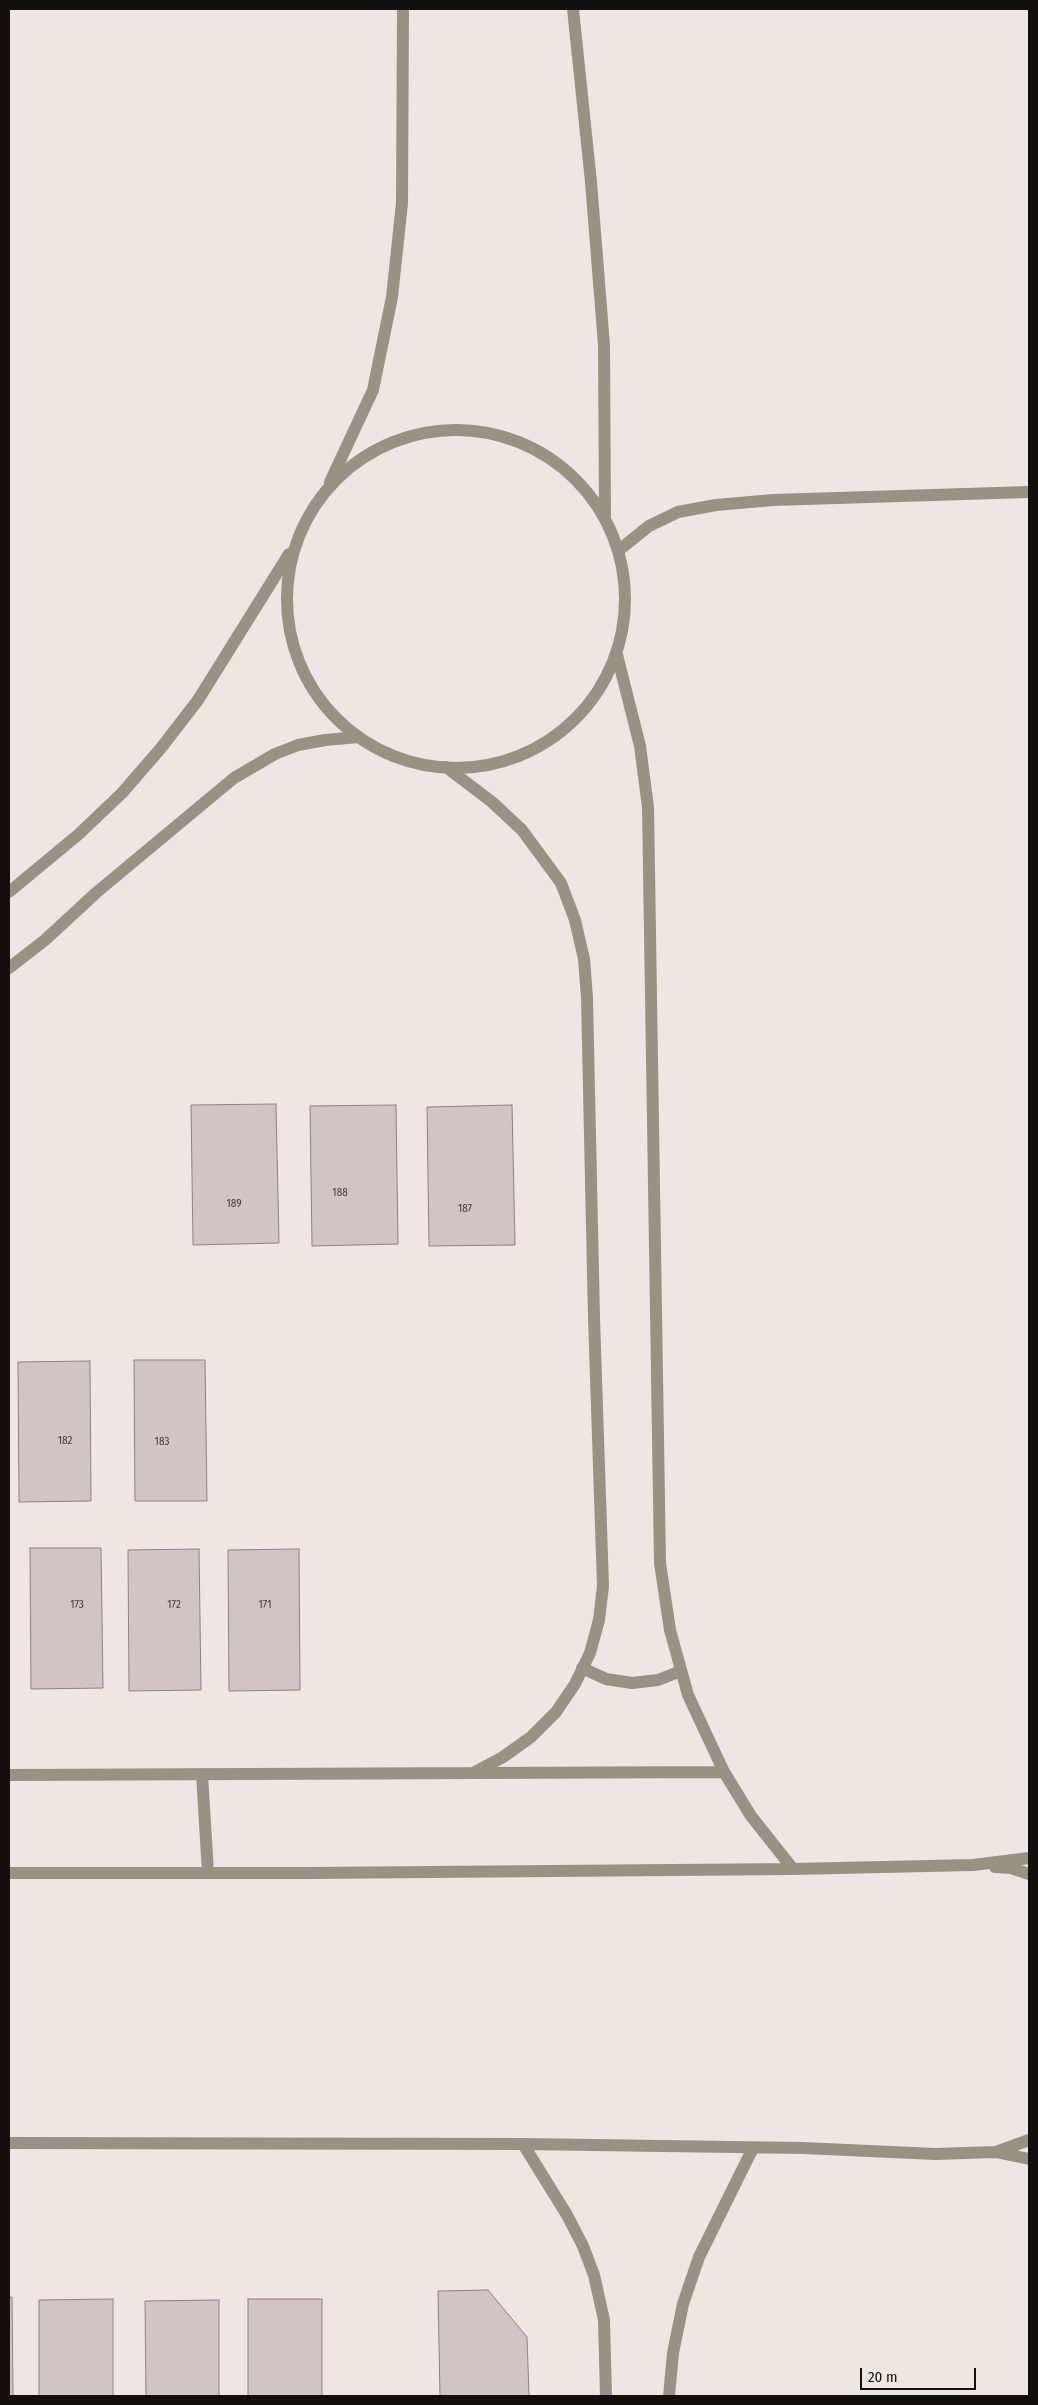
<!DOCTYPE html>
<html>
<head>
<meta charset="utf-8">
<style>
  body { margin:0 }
  #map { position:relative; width:1038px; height:2405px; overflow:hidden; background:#eee6e2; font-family:"Fira Sans Condensed",sans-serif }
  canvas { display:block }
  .frame { position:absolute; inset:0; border:10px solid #120f0e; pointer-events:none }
  .scale { position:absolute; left:860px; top:2368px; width:116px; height:22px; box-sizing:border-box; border:2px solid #120f0e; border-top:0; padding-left:6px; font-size:15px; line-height:18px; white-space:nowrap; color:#120f0e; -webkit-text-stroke:4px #eee6e2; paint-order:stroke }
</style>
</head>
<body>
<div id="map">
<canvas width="1038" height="2405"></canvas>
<div class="frame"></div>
<div class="scale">20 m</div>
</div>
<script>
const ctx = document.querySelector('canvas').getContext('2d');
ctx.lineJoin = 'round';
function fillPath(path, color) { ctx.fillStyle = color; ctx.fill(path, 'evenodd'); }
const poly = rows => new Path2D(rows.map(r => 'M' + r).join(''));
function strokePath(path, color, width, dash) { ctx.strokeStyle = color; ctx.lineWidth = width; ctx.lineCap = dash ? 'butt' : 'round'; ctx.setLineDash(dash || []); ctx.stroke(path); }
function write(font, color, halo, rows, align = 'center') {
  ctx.font = font + ' "Fira Sans Condensed",sans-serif'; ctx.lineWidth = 5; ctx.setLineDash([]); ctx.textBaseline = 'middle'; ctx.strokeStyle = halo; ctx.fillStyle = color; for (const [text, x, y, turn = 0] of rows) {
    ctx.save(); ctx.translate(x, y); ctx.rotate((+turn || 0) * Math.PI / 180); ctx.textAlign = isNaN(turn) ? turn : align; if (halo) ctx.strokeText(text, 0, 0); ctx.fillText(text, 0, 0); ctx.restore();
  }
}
const building = poly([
  [276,1104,279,1243,193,1245,191,1105,276,1104],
  [396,1105,398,1244,312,1246,310,1106,396,1105],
  [512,1105,515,1245,429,1246,427,1107,512,1105],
  [134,1360,205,1360,207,1501,135,1501,134,1360],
  [90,1361,91,1501,19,1502,18,1362,90,1361],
  [30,1548,101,1548,103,1688,31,1689,30,1548],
  [199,1549,201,1690,129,1691,128,1550,199,1549],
  [299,1549,300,1690,229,1691,228,1550,299,1549],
  [488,2290,527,2337,529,2396,440,2396,438,2291,488,2290],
  [9,2297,12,2297,13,2396,9,2396,9,2297],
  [113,2299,113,2396,39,2396,39,2300,113,2299],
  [248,2299,322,2299,322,2396,248,2396,248,2299],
  [219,2300,219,2396,146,2396,145,2301,219,2300]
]);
fillPath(building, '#cfc5c6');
strokePath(building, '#8b8282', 1);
strokePath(poly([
  [573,9,591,182,604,345,605,517],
  '287 599a169 169 0 1 1 338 0a169 169 0 1 1-338 0Z',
  [330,482,373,390,392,297,402,203,403,9],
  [619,550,649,526,678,512,716,505,773,500,1029,492],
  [617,655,640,746,648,807,660,1563,670,1630,688,1695,724,1772,751,1816,793,1869],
  [446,767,492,802,522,830,561,883,575,920,584,959,587,998,594,1318,603,1586,599,1620,590,1653,575,1684,556,1712,531,1737,503,1757,473,1773],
  [9,892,79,834,122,793,161,748,198,700,289,554],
  [9,968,45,940,97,892,234,778,275,754,298,745,325,740,359,737],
  [582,1668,606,1679,632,1683,658,1680,681,1671],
  [202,1774,208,1873],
  [9,1775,724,1772],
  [995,1867,1011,1868,1029,1874],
  [9,1873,311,1873,793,1869,973,1865,1029,1858],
  [9,2143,523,2144,803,2148,935,2154,996,2152,1029,2159],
  [523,2144,567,2215,583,2246,594,2275,604,2320,606,2396],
  [996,2152,1029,2140],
  [669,2396,673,2353,683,2304,699,2257,753,2148]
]), '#989283', 12);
write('11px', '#413c3c', null, [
  ["188",340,1193],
  ["189",234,1204],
  ["187",465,1209],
  ["182",65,1441],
  ["183",162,1442],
  ["173",77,1605],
  ["172",174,1605],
  ["171",265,1605]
]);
</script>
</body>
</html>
